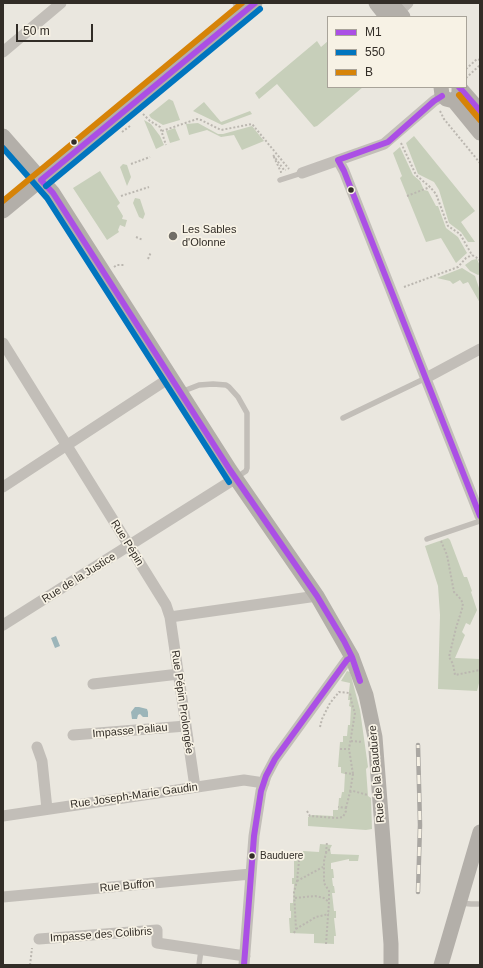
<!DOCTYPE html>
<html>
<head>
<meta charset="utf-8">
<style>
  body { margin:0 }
  #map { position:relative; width:483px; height:968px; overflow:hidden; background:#eae7df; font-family:Arial,sans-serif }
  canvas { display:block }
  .frame { position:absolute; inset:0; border:4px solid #322d27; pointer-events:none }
  .legend { position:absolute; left:327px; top:16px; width:140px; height:72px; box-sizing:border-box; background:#f7f2e5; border:1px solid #a8a399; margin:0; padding:5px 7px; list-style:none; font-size:12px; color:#322d27 }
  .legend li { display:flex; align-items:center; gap:8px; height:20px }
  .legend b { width:20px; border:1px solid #a8a399 }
  .scale { position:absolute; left:16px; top:24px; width:77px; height:18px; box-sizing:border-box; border:2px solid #322d27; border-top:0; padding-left:5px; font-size:12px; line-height:14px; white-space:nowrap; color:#322d27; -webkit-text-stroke:3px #f7f2e5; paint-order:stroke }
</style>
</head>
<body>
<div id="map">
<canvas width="483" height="968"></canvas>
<div class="frame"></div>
<ul class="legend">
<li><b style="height:5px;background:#ab4fe5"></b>M1</li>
<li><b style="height:5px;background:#0075bf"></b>550</li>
<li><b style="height:5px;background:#d68308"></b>B</li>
</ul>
<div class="scale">50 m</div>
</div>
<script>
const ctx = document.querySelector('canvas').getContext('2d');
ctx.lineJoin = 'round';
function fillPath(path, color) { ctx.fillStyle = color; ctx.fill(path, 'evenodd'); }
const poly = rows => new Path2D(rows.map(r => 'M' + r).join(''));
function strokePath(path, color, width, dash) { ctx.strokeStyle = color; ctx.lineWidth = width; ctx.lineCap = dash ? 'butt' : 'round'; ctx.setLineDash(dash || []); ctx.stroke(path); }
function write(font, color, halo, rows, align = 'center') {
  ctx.font = font + ' Arial,sans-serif'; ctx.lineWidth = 3.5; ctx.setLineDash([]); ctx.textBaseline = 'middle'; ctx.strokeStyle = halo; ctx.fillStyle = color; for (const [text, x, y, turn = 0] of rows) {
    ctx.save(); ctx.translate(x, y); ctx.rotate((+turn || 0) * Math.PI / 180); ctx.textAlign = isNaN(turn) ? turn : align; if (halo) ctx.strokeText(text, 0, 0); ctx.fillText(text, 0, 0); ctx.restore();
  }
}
fillPath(poly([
  [317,41,321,47,328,41,328,87,363,87,317,126,314,127,277,84,259,99,255,93],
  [169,99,173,101,180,120,163,125,151,118,149,115],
  [204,102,221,122,250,111,252,114,222,125,193,111],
  [144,120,151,124,160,136,164,145,156,149],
  [198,123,218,134,223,134,252,126,264,141,242,150,234,135,221,137,207,130,189,135,186,124],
  [175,128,180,140,170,143,166,131],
  [414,136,475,211,461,222,475,242,468,242,461,232,449,223,439,190,434,182,418,174,406,143],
  [400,147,413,175,420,181,424,190,428,191,436,206,438,206,446,228,458,237,467,253,456,263,441,238,426,242,400,178,402,176,393,153],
  [123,164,127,165,131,177,127,186,120,167],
  [100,171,120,203,117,206,123,216,122,219,127,220,125,227,120,225,118,230,119,232,107,240,73,188],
  [135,198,140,199,145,214,143,219,139,217,133,203],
  [477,259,480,266,480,274,478,275,470,271,465,265,472,260],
  [462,268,475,276,480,291,480,303,468,282,463,284,460,280,453,284,450,281,437,278],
  [448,538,450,540,464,577,467,577,472,591,471,592,477,610,470,625,466,623,462,632,465,635,455,658,480,659,480,679,477,691,438,689,440,615,438,586,425,546],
  [347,671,350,672,360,710,368,767,366,769,368,796,371,798,372,829,366,830,308,826,308,817,312,815,333,816,333,810,338,810,339,798,341,798,342,792,344,792,345,774,341,773,341,767,338,767,340,742,343,742,343,736,347,736,348,725,350,725,351,707,349,706,350,700,348,700,350,683,341,681],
  [320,844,332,845,330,849,331,854,359,855,358,861,349,861,349,859,331,863,331,869,333,869,334,878,332,878,333,886,334,886,335,893,332,893,334,911,336,911,336,918,334,918,336,936,334,936,334,944,314,943,314,934,290,933,289,918,291,918,291,911,290,911,290,903,293,903,294,884,292,884,292,878,294,878,294,861,296,861,297,854,303,854,303,851,319,852]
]), '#c7cfba');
fillPath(poly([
  [56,636,60,646,55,648,51,638],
  [135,707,139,707,147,709,148,712,148,717,143,717,140,714,138,715,137,719,132,719,131,712]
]), '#9cb5b9');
strokePath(poly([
  [466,69,477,59,480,60],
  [466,78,480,65],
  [440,111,444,119,480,163],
  [143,114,150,121,160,127,166,145],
  [162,131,197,119,201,120,221,130,252,124,289,169],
  [122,132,130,126],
  [401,143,416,175,430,187,436,194,448,226,460,234,472,255,479,259,480,261],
  [131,164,150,157],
  [280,172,281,172,273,155,284,170,286,170],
  [121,196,149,187],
  [407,196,430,187],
  [136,237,143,240],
  [148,259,151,252],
  [114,267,117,265,124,265],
  [404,287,458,267,466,258,472,255],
  [441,541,447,555,454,592,459,597,463,603,462,609,456,628,449,657,453,664,455,675,480,670],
  [320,727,322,719,330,703,339,692,350,693,352,704,355,713,349,749],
  [351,741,363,742],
  [340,749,349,749,353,774],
  [345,773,353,774,350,792],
  [346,808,350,792,353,791,368,795],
  [307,811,310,816,336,818,343,817,346,811,346,808,338,807],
  [326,853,327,842],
  [297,881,323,867],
  [295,898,315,896,324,898,329,902],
  [296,929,316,917,329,914],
  [294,933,296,929,294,892,297,881,300,851],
  [326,944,329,902,329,891,324,883,324,861,326,853,330,849],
  [30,965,32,948]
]), '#bbb7b0', 2, [2, 2]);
strokePath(poly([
  [280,180,302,173],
  [181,392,199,385,213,384,226,385,229,387,238,397,247,413,247,468,246,471,237,477],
  [343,418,426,378],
  [427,539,480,521],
  [460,903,471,904,478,904],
  [199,965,201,950]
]), '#c2beb8', 5.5);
strokePath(poly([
  [238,3,245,11],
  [394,16,408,3],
  [3,52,61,3],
  [338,160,344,171,480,516],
  [302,173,384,144,434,101,442,96],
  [3,343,166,605,170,617,317,596],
  [426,378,480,349],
  [3,487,171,377],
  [170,617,195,787],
  [3,625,236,478],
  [93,684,179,674],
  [73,735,186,726],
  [37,747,42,761,47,809],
  [3,816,244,780,264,783],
  [3,897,251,874],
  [39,939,157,930,157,943,245,956],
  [244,965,254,836,261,791,266,776,275,759,347,660,352,657]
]), '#c2beb8', 11);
strokePath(poly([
  [376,3,387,17],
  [391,3,403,17],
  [441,87,442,95,446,99,450,100,453,100,458,96,459,93,459,87],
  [459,87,480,111],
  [453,100,480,133],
  [3,136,53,193,230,470,317,596,352,657,366,695,375,737,391,944,391,965],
  [3,211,255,3],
  [441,965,480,832]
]), '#b3afa9', 15);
const rail = poly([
  [418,892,420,825,418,745]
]);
strokePath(rail, '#aaa7a2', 4.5);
strokePath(rail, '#f7f2e5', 3, [9]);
strokePath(poly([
  [255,3,41,180,53,193,230,470,317,596,344,641,352,657,360,681],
  [459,87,480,111],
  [442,96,434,101,388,142,338,160,344,171,480,516],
  [244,965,254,836,261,791,266,776,275,759,347,660,352,657]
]), '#ab4fe5', 6);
strokePath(poly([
  [3,148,47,198,229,482],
  [46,186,260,9]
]), '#0075bf', 6);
strokePath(poly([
  [459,95,480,120],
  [3,201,242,3]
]), '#d68308', 6);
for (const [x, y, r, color] of [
  [74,142,3.5,"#322d27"],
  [351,190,3.5,"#322d27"],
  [173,236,5,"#726e67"],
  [252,856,3.5,"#322d27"]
]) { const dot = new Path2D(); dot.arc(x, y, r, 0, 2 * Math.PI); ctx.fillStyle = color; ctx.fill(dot); strokePath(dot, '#f7f2e5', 1.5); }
write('10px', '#322d27', '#f7f2e5', [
  ["Bauduere",260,856]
], 'left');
write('11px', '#322d27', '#f7f2e5', [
  ["Les Sables",182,230],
  ["d'Olonne",182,243]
], 'left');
write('11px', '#322d27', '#f7f2e5', [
  ["Rue Pépin",127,543,58],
  ["Rue de la Justice",79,578,-32],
  ["Rue Pépin Prolongée",182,702,82],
  ["Impasse Paliau",130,731,-5],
  ["Rue de la Bauduère",377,774,-95],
  ["Rue Joseph-Marie Gaudin",134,796,-8],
  ["Rue Buffon",127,886,-5],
  ["Impasse des Colibris",101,935,-4]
]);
</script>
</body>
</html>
